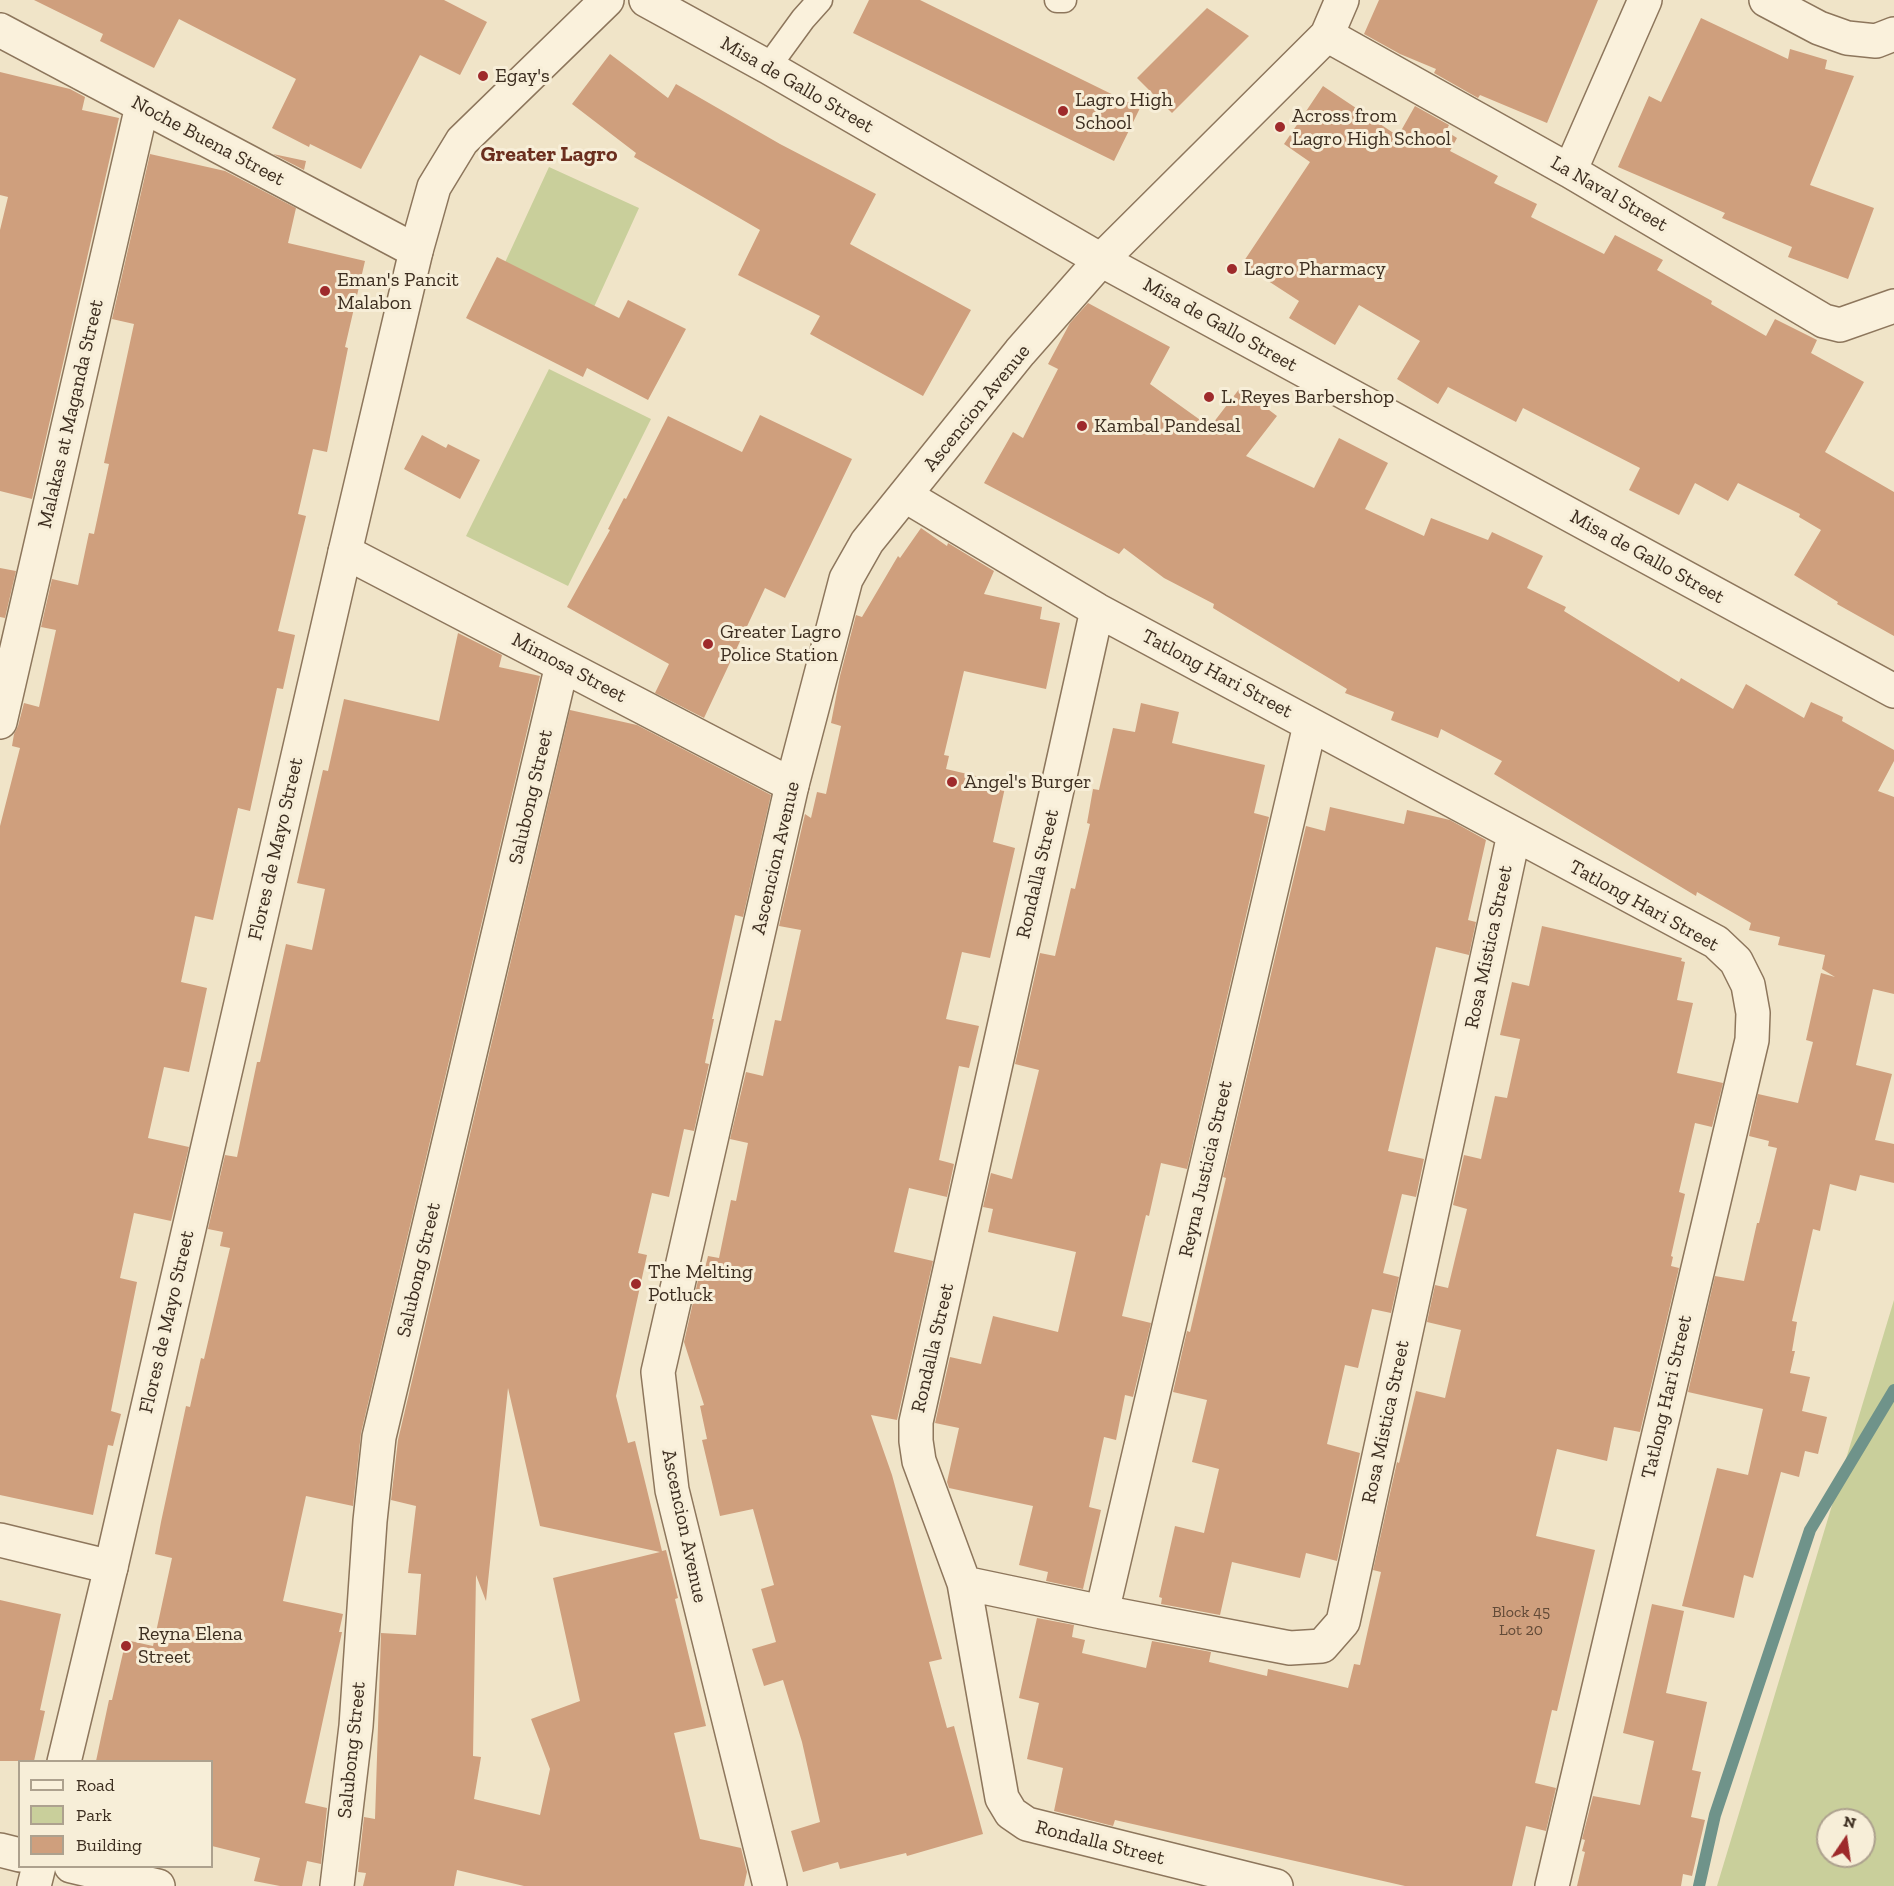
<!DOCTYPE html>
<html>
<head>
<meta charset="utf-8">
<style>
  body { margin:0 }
  #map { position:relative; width:1894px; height:1886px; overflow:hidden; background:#f0e4c8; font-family:"Zilla Slab",serif }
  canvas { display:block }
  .legend { position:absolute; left:18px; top:1760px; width:195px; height:108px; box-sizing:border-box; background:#f7eed8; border:2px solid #ada18e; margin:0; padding:8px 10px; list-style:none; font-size:18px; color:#3d2e20 }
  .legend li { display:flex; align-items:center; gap:12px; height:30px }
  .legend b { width:30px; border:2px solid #ada18e }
  .north { position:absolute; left:1816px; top:1808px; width:60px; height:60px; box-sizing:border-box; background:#f7eed8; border:2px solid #ada18e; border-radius:50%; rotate:13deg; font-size:16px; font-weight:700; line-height:24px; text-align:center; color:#3d2e20 }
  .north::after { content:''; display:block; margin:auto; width:21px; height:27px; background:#9e2a2b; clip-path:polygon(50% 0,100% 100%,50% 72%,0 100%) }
</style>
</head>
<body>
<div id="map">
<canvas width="1894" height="1886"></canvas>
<ul class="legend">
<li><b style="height:8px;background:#faf1dc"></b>Road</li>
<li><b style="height:16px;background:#c9cf9b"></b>Park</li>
<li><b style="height:16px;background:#cf9f7d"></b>Building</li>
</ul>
<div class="north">N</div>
</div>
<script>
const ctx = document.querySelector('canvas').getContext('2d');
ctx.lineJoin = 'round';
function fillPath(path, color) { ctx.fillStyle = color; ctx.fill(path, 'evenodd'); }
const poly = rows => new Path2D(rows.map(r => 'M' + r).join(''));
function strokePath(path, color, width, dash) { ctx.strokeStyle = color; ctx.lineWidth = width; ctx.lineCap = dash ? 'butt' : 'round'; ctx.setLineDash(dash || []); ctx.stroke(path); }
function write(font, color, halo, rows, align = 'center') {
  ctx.font = font + ' "Zilla Slab",serif'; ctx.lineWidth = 6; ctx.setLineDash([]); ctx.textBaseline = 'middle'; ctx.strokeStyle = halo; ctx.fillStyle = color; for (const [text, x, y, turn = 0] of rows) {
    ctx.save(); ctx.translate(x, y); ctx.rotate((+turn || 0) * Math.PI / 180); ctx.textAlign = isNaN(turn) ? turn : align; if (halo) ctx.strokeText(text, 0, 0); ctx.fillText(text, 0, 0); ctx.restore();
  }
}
fillPath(poly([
  [549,167,639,208,569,362,478,321],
  [549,369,651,419,568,586,466,536],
  [1894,1300,1894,1886,1717,1886],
  [1828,1820,1864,1820,1864,1856,1828,1856]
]), '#c9cf9b');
strokePath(poly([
  [1699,1886,1715,1815,1810,1530,1894,1390]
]), '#6f938a', 12);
fillPath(poly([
  [34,0,444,0,487,22,460,75,420,55,361,169,310,144,309,147,272,128,296,79,179,19,154,68,100,41,103,34],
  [869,0,920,0,1140,108,1114,161,853,33],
  [1379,0,1598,0,1547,123,1480,95,1478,98,1434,73,1436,69,1400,54,1364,34],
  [1207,8,1249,36,1172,113,1137,78],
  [1701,18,1788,59,1790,49,1827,60,1825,69,1854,76,1810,185,1874,208,1848,279,1788,257,1792,247,1722,218,1725,213,1618,167,1649,96,1661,102],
  [610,54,668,98,676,84,780,144,876,194,850,244,971,310,923,396,810,334,820,316,738,275,760,230,634,157,636,153,572,104],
  [0,72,70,89,85,97,82,110,119,118,32,499,0,491,0,230,8,197,0,195],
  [1323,86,1398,136,1415,106,1449,125,1446,131,1457,138,1450,151,1498,176,1494,183,1537,204,1531,217,1604,254,1615,235,1663,260,1657,270,1712,301,1711,304,1766,336,1775,319,1817,340,1811,353,1864,382,1825,452,1894,492,1894,636,1837,604,1838,602,1794,575,1821,530,1799,517,1800,514,1738,483,1728,501,1695,483,1679,515,1629,490,1640,468,1523,408,1516,422,1448,387,1438,404,1397,379,1420,341,1359,305,1335,345,1289,318,1299,301,1242,264,1310,162,1284,144],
  [150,154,225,171,296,208,288,243,365,261,345,347,348,348,327,452,313,449,298,514,306,516,278,631,295,635,283,689,277,688,250,811,238,808,213,920,195,916,181,982,207,988,189,1072,164,1067,148,1138,189,1147,171,1221,134,1213,120,1278,137,1282,111,1411,121,1414,113,1446,108,1445,93,1515,0,1495,0,826,20,748,12,746,14,734,18,726,24,703,39,707,56,630,41,627,52,579,78,585,89,533,94,534,109,464,104,463,134,324,112,319],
  [273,154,306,161,304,170],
  [497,257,619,318,628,300,686,329,648,400,587,368,583,377,466,318],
  [1088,303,1170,347,1150,384,1210,427,1240,388,1277,416,1246,456,1314,488,1339,438,1388,463,1365,509,1424,536,1431,518,1488,540,1492,532,1543,556,1527,588,1566,607,1564,611,1679,682,1681,678,1733,709,1746,684,1804,718,1811,702,1843,717,1842,721,1894,750,1894,761,1878,791,1894,797,1894,994,1873,989,1856,1065,1892,1074,1875,1140,1894,1144,1894,1183,1860,1175,1856,1191,1830,1184,1820,1231,1813,1229,1792,1321,1797,1322,1792,1351,1795,1351,1790,1373,1810,1377,1802,1411,1827,1417,1818,1454,1805,1451,1799,1477,1781,1472,1753,1578,1744,1575,1734,1618,1682,1606,1717,1468,1748,1475,1763,1409,1688,1392,1715,1276,1744,1281,1757,1223,1759,1223,1777,1148,1768,1146,1769,1141,1749,1136,1758,1094,1798,1103,1813,1042,1806,1040,1821,973,1835,977,1822,969,1825,955,1778,945,1780,937,1749,930,1751,923,1697,892,1696,896,1494,774,1502,761,1441,729,1438,738,1391,720,1394,712,1345,693,1347,689,1213,608,1214,604,1164,578,1124,548,1119,554,984,483,1013,432,1023,438,1058,369,1048,364,1070,323],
  [760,415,852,459,785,598,765,588,704,718,655,693,669,664,567,607,610,530,608,529,624,498,626,499,668,416,742,452],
  [422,435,446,448,448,444,480,460,460,499,404,469],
  [921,528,947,546,948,543,994,571,984,594,1042,607,1040,619,1060,623,1046,689,964,671,944,755,949,756,946,769,1006,783,993,842,1015,848,990,958,962,952,946,1019,979,1026,969,1068,959,1066,939,1160,954,1164,947,1197,909,1188,894,1252,933,1261,897,1420,871,1415,892,1475,942,1659,929,1662,947,1728,954,1726,983,1834,907,1856,906,1853,840,1869,838,1862,803,1872,791,1831,820,1822,802,1742,783,1680,764,1686,752,1649,776,1642,761,1589,774,1585,753,1509,720,1516,702,1440,707,1439,700,1406,704,1405,684,1342,701,1267,705,1268,708,1256,719,1258,731,1200,736,1201,748,1143,730,1139,746,1072,763,1076,775,1020,781,1021,801,930,779,926,805,814,811,818,817,792,826,794,841,726,831,723,840,676,856,615,862,617,898,556,900,558],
  [0,568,16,571,5,618,0,617],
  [458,633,502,655,499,667,540,676,361,1433,353,1506,306,1496,283,1601,343,1614,339,1632,342,1632,305,1803,327,1808,321,1864,307,1861,302,1886,280,1886,254,1881,260,1858,212,1846,212,1761,96,1761,109,1700,112,1700,126,1640,153,1646,172,1558,155,1554,161,1522,186,1406,190,1407,201,1358,204,1359,230,1248,220,1246,223,1232,208,1229,225,1155,237,1157,257,1062,260,1062,286,944,312,950,325,889,297,883,323,770,328,771,344,699,439,721],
  [1141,703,1179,712,1172,743,1265,765,1254,813,1269,817,1187,1169,1161,1163,1149,1216,1146,1215,1122,1316,1151,1323,1133,1397,1125,1395,1116,1440,1104,1437,1089,1507,1101,1510,1083,1589,1046,1581,1048,1572,1019,1565,1033,1506,949,1488,947,1482,959,1428,935,1423,950,1357,981,1364,993,1316,1058,1332,1076,1252,988,1232,993,1209,983,1207,991,1173,1012,1179,1039,1070,1015,1064,1040,953,1055,956,1071,888,1075,889,1090,824,1087,823,1093,789,1099,790,1113,728,1135,732],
  [570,710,637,725,771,795,743,917,735,915,712,1019,714,1019,705,1063,709,1064,694,1131,684,1129,669,1197,652,1193,638,1253,647,1255,616,1396,628,1443,635,1441,662,1551,666,1550,678,1598,675,1599,706,1726,674,1733,700,1839,741,1848,747,1872,744,1886,524,1886,457,1870,454,1886,363,1886,366,1873,358,1872,364,1817,375,1819,381,1633,416,1635,421,1574,408,1573,416,1506,391,1500,398,1440],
  [508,1388,540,1526,660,1552,553,1578,580,1701,531,1719,550,1769,540,1815,474,1799,481,1757,473,1756,476,1575,486,1601],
  [1330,807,1404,824,1407,810,1450,820,1486,840,1468,920,1476,922,1469,955,1436,947,1388,1151,1424,1159,1416,1197,1402,1194,1383,1273,1399,1277,1391,1313,1372,1309,1358,1368,1345,1365,1327,1444,1360,1453,1337,1561,1306,1553,1300,1578,1232,1562,1220,1615,1161,1604,1162,1598,1159,1597,1175,1526,1204,1533,1219,1469,1192,1462,1207,1400,1173,1392,1187,1331,1190,1332,1226,1178,1223,1177,1306,826,1325,831],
  [1542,926,1682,958,1681,961,1685,962,1677,1000,1693,1003,1677,1073,1723,1083,1712,1127,1695,1123,1679,1192,1685,1194,1671,1256,1673,1257,1671,1266,1679,1268,1640,1432,1614,1427,1607,1461,1557,1449,1536,1536,1595,1550,1557,1711,1552,1710,1535,1783,1556,1788,1546,1831,1526,1826,1512,1886,1405,1886,1115,1820,1113,1826,1054,1811,1063,1768,1027,1759,1039,1703,1019,1698,1037,1618,1074,1625,1072,1637,1085,1640,1082,1653,1146,1668,1152,1641,1211,1652,1209,1662,1267,1676,1268,1669,1348,1688,1354,1664,1360,1665,1381,1572,1373,1570,1397,1462,1399,1463,1416,1391,1445,1398,1461,1330,1427,1322,1435,1285,1448,1288,1467,1209,1453,1205,1464,1155,1481,1159,1495,1096,1507,1098,1520,1039,1500,1035,1512,982,1529,986],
  [0,1600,61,1614,40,1710,45,1711,34,1761,0,1761],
  [1652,1604,1684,1611,1666,1693,1707,1702,1692,1770,1701,1772,1691,1817,1705,1820,1692,1876,1683,1874,1681,1886,1577,1886,1585,1852,1582,1851,1585,1840,1582,1839,1593,1796,1640,1805,1654,1741,1623,1733]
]), '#cf9f7d');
const service = poly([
  [1057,0,1064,0],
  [768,67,803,19,820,0]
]);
const minor = poly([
  [646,0,768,67,1101,260,1894,691],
  [1766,0,1819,28,1847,38,1876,41,1894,34],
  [0,30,416,251],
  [1327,35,1570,171,1824,321,1840,325,1894,306],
  [1570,171,1645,0],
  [906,496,1097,610,1716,942,1736,961,1748,985,1753,1013,1752,1040,1552,1886],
  [345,552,792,785],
  [1097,610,916,1422,916,1441,919,1461,964,1583,1002,1798,1011,1813,1027,1824,1276,1886],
  [0,722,142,106],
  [0,1540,111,1567],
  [964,1583,1102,1612,1290,1648,1322,1646,1343,1622,1514,834],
  [1102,1612,1310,725],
  [0,1850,20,1855],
  [71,1866,158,1886],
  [337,1886,356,1726,370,1521,379,1437,562,665]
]);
const tertiary = poly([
  [64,1762,111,1567,345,552,416,251,434,187,462,141,607,0],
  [34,1886,39,1866],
  [770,1886,672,1490,658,1372,792,785,846,579,867,542,1020,352,1101,260,1327,35,1342,0]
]);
strokePath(service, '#8d765c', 27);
strokePath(minor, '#8d765c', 36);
strokePath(tertiary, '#8d765c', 36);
strokePath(service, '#faf1dc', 24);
strokePath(minor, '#faf1dc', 33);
strokePath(tertiary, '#faf1dc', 33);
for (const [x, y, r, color] of [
  [483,76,6,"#9e2a2b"],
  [1063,111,6,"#9e2a2b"],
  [1280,127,6,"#9e2a2b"],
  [1232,269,6,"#9e2a2b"],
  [325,291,6,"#9e2a2b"],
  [1209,397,6,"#9e2a2b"],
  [1082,426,6,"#9e2a2b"],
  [708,644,6,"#9e2a2b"],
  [952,782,6,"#9e2a2b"],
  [636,1284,6,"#9e2a2b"],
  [126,1646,6,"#9e2a2b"]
]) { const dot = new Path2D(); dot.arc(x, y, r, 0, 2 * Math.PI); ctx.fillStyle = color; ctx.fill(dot); strokePath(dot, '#f7eed8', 2); }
write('16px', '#624a37', null, [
  ["Block 45",1521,1612],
  ["Lot 20",1521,1630]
]);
write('20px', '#3d2e20', '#f7eed8', [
  ["Egay's",495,76],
  ["Lagro High",1075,100],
  ["School",1075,123],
  ["Across from",1292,116],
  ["Lagro High School",1292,139],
  ["Lagro Pharmacy",1244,269],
  ["Eman's Pancit",337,280],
  ["Malabon",337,303],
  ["L. Reyes Barbershop",1221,397],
  ["Kambal Pandesal",1094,426],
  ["Greater Lagro",720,632],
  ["Police Station",720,655],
  ["Angel's Burger",964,782],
  ["The Melting",648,1272],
  ["Potluck",648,1295],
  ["Reyna Elena",138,1634],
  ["Street",138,1657]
], 'left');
write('20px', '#3d2e20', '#f7eed8', [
  ["Misa de Gallo Street",797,85,30],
  ["Noche Buena Street",208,141,28],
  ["La Naval Street",1609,194,30],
  ["Misa de Gallo Street",1220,325,29],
  ["Ascencion Avenue",977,408,-51],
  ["Malakas at Maganda Street",71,414,-77],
  ["Misa de Gallo Street",1647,557,29],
  ["Mimosa Street",569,668,28],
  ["Tatlong Hari Street",1217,674,28],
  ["Salubong Street",531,797,-77],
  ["Flores de Mayo Street",276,849,-77],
  ["Ascencion Avenue",776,858,-77],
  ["Rondalla Street",1038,874,-77],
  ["Tatlong Hari Street",1644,906,29],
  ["Rosa Mistica Street",1489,947,-78],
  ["Reyna Justicia Street",1206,1169,-77],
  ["Salubong Street",419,1270,-77],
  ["Flores de Mayo Street",167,1322,-77],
  ["Rondalla Street",933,1348,-77],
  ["Tatlong Hari Street",1667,1397,-77],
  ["Rosa Mistica Street",1386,1422,-78],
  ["Ascencion Avenue",684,1526,78],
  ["Salubong Street",352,1750,-84],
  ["Rondalla Street",1100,1843,14]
]);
write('bold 22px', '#6b2e1e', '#f7eed8', [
  ["Greater Lagro",549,155]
]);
</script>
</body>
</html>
